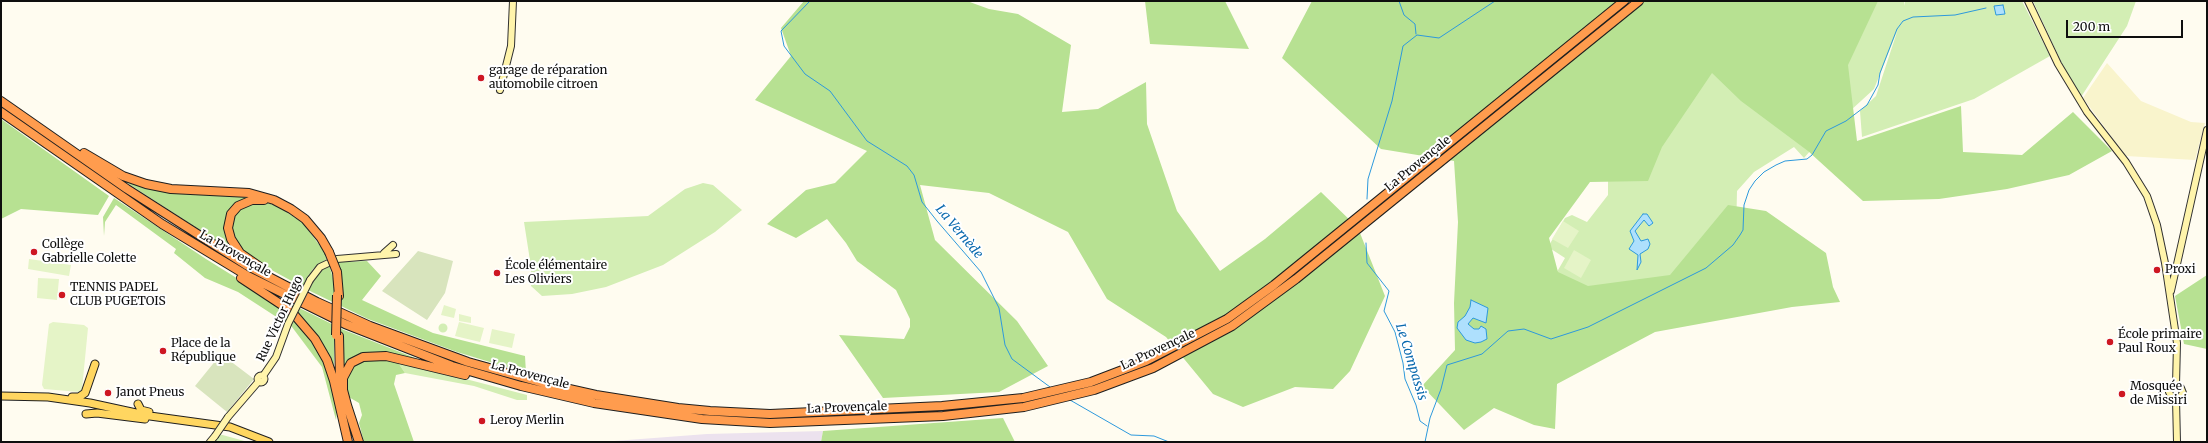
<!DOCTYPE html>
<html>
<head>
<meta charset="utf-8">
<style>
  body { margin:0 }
  #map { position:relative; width:2208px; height:443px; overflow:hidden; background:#fffcf0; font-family:Merriweather,serif }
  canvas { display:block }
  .frame { position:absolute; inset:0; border:2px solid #0e0e0e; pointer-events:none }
  .scale { position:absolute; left:2066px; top:20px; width:117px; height:18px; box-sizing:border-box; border:2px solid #0e0e0e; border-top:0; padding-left:5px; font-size:12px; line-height:14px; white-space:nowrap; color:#0e0e0e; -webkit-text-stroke:3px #fff; paint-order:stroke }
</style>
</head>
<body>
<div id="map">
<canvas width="2208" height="443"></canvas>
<div class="frame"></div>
<div class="scale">200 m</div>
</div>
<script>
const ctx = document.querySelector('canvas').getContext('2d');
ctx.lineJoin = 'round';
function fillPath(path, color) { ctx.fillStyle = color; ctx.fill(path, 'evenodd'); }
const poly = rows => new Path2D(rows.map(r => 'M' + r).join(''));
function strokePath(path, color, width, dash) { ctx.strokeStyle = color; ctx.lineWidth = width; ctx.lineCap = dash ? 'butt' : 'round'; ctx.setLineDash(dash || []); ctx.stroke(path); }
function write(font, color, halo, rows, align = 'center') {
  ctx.font = font + ' Merriweather,serif'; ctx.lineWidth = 4; ctx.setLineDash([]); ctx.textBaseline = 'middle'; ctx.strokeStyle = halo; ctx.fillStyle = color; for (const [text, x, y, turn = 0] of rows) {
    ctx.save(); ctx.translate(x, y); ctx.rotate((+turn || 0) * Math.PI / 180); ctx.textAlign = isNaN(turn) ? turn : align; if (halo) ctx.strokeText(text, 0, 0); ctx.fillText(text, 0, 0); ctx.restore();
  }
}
fillPath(poly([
  [823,431,821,442,601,442,707,434]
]), '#ece2ee');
fillPath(poly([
  [2107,63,2141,101,2191,122,2205,123,2195,160,2126,156,2083,98]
]), '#f9f4cc');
fillPath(poly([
  [1673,1,1904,1,1904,6,1905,1,2022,1,2050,56,1974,99,1862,137,1860,111,1876,96,1898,29,1874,89,1825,134,1804,158,1794,147,1754,172,1737,191,1736,236,1600,319,1550,284,1565,258,1548,247,1565,218,1572,215,1587,222,1608,195,1608,138],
  [2033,1,2136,1,2127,26,2081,97,2065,70],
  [703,183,713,185,742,210,715,232,663,265,606,287,572,294,542,296,531,286,531,267,524,222,648,216,685,189],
  '438.5 328a4.5 4.5 0 1 1 9 0a4.5 4.5 0 1 1-9 0Z',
  [393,360,527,395,527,400,517,400,474,386,405,373,399,364],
  [219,434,248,442,213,442]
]), '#d3eeb4');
fillPath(poly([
  [804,1,967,1,989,9,1018,14,1071,45,1062,112,1098,109,1146,82,1147,124,1177,211,1220,271,1265,239,1321,192,1358,228,1385,296,1350,371,1333,389,1295,387,1243,407,1213,394,1166,337,1107,299,1068,232,989,193,920,185,935,240,1017,321,1048,366,999,392,883,398,839,335,904,339,910,327,910,319,896,290,857,261,846,243,827,219,796,238,767,224,806,190,835,183,867,151,755,100,791,56,781,28],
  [1145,1,1225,1,1249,49,1150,44],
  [1312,1,1878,1,1848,65,1857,141,1961,106,1963,152,2022,155,2073,112,2112,151,2069,175,2007,189,1939,199,1863,201,1808,151,1741,101,1712,73,1662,147,1648,181,1590,182,1549,238,1558,272,1588,286,1670,275,1728,205,1766,211,1826,253,1833,287,1840,302,1792,307,1655,332,1557,384,1555,429,1534,425,1494,408,1464,430,1422,386,1455,350,1454,303,1458,222,1454,161,1381,149,1282,58],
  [1,119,109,196,98,215,21,209,1,219],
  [115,175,130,180,256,196,229,215,237,254],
  [114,198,206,259,280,305,309,335,329,371,337,411,336,420,322,367,292,327,238,292,205,278,174,253,176,249,116,205,105,222,104,236,103,217],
  [265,202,279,207,303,223,323,250,327,259,313,269,307,279,312,282,320,271,329,264,335,286,337,262,367,261,381,276,362,300,433,333,525,356,526,373,457,352,368,319,312,292,255,261,246,254,231,234,233,215,246,204],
  [2207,275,2207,349,2184,344,2175,296],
  [277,297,344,330,428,363,366,354,341,375,334,331,334,371,328,358],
  [366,359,393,360,399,364,405,373,396,375,394,384,414,442,364,442,359,423,362,415,359,403,347,396,345,385,351,368],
  [1003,418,1015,442,821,442,823,431]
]), '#b7e192');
fillPath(poly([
  [418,251,453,261,445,293,427,320,382,291],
  [221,354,254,379,227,412,195,386]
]), '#d8e4bd');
fillPath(poly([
  [1563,221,1579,231,1568,248,1552,239],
  [1574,250,1591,260,1581,278,1564,268],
  [29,259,71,265,69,276,28,269],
  [38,278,59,279,57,300,37,298],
  [444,305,456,309,454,318,441,315],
  [459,314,471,317,471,323,459,321],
  [53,322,84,325,88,328,82,389,79,392,44,389,42,385,49,324],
  [459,322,484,328,480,342,455,336],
  [492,329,515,334,512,348,489,343]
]), '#e5f4c7');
const water = poly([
  [2003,5,2005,14,1996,15,1994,6,2003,5],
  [1643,214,1647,214,1653,223,1649,226,1644,220,1635,231,1641,241,1648,239,1650,244,1648,249,1640,254,1641,262,1637,270,1638,255,1629,249,1634,241,1630,231,1643,214],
  [1471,300,1488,308,1486,323,1473,318,1468,324,1474,329,1479,329,1481,326,1486,329,1487,339,1481,342,1475,343,1466,340,1457,328,1458,322,1465,316,1470,307,1471,300]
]);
fillPath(water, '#aee0fd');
strokePath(water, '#2d99dc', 1);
strokePath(poly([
  [810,1,781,31,784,46,805,74,830,91,867,141,907,166,914,175,922,202,937,221,981,272,999,308,1005,345,1012,359,1050,387],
  [1399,1,1404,15,1415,24,1416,34],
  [1367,199,1368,179,1392,101,1403,46,1417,35,1439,38,1495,1],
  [1366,243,1367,263,1389,291,1384,311,1395,332,1403,363,1405,379,1416,405,1420,421,1427,426],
  [1070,400,1131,435,1154,436,1169,442],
  [1425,442,1430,418,1441,389,1447,365,1482,354,1508,331,1524,329,1551,339,1588,327,1706,268,1733,245,1740,235,1743,230,1744,205,1749,190,1755,181,1764,172,1776,165,1785,161,1807,159,1812,155,1826,131,1846,121,1867,105,1878,85,1880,73,1897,29,1903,21,1913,17,1955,15,1986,8]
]), '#2d99dc', 1);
const secondary = poly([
  [2028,1,2058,64,2087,112,2126,162,2147,196,2157,225,2165,263,2177,343,2176,385],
  [500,90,511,46,513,1],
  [384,253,393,245],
  [310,280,320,267,337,259,396,254],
  [2171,291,2207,130],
  '257.5 379a3.5 3.5 0 1 1 7 0a3.5 3.5 0 1 1-7 0Z',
  [263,376,276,357,288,324],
  [2176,399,2177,442],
  [2176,399,2172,398,2169,392,2171,387,2176,385],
  [2176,399,2180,397,2183,393,2181,388,2176,385],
  [228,417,259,381],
  [210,442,215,436]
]);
const primary = poly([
  [1,396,48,397,90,403,150,416,230,427,269,442],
  [72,397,79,397,85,393,95,364],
  [138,404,141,410,149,412],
  [86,414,97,413,145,419]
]);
const highway = poly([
  [1,101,127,189,246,265,317,302,370,326,468,362,547,384,596,395,678,408,710,411,770,414,942,406,1023,398,1091,382,1146,361,1227,319,1274,285,1624,1],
  [1,112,162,224,246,275,345,324,452,366,521,386,594,403,702,419,770,423,943,416,1024,407,1094,390,1153,368,1232,326,1296,279,1639,1],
  [84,153,123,176,146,184,171,189,249,193,274,200,291,209,305,219,321,238,329,252],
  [263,269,240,253,231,239,228,228,231,214,238,206,252,200,264,200],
  [337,272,339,296],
  [241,278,291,311,315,339,327,360,334,381,348,442],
  [339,336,340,381],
  [346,402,359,442],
  [347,405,343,390,343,378,351,363,363,357,386,356,465,375]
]);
strokePath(secondary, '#303030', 8);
strokePath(primary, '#1f1f1f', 9);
strokePath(highway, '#1f1f1f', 10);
strokePath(secondary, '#fff4ab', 6);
strokePath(primary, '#ffd660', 7);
strokePath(highway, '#ff9c4e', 8);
const secondaryBridge = poly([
  [288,324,310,280],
  [215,436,228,417]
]);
const highwayBridge = poly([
  [329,252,337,272],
  [336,335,337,295]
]);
strokePath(secondaryBridge, '#303030', 8, []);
strokePath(highwayBridge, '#1f1f1f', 10, []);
strokePath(secondaryBridge, '#fff4ab', 6);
strokePath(highwayBridge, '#ff9c4e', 8);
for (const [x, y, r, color] of [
  [481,78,4,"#ce1722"],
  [34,252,4,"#ce1722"],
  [2157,270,4,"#ce1722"],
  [497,273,4,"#ce1722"],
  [62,295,4,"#ce1722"],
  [2110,342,4,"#ce1722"],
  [163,351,4,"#ce1722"],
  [108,393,4,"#ce1722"],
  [2122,394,4,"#ce1722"],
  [482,421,4,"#ce1722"]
]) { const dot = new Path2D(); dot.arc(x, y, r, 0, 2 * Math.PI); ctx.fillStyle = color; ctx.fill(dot); strokePath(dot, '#fff', 1.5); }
write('12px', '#0e0e0e', '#fff', [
  ["garage de réparation",489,71],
  ["automobile citroen",489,85],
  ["Collège",42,245],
  ["Gabrielle Colette",42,259],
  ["École élémentaire",505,266],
  ["Les Oliviers",505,280],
  ["Proxi",2165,270],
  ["TENNIS PADEL",70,288],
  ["CLUB PUGETOIS",70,302],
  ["École primaire",2118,335],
  ["Paul Roux",2118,349],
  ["Place de la",171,344],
  ["République",171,358],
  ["Mosquée",2130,387],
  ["de Missiri",2130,401],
  ["Janot Pneus",116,393],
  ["Leroy Merlin",490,421]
], 'left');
write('12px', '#0e0e0e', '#fff', [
  ["La Provençale",1418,164,-39],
  ["La Provençale",235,254,30],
  ["Rue Victor Hugo",280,319,-65],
  ["La Provençale",1158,350,-25],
  ["La Provençale",530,375,15],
  ["La Provençale",847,408,-2]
]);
write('italic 13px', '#0969ae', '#fff', [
  ["La Vernède",959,232,50],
  ["Le Compassis",1411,362,73]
]);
</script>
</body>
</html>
